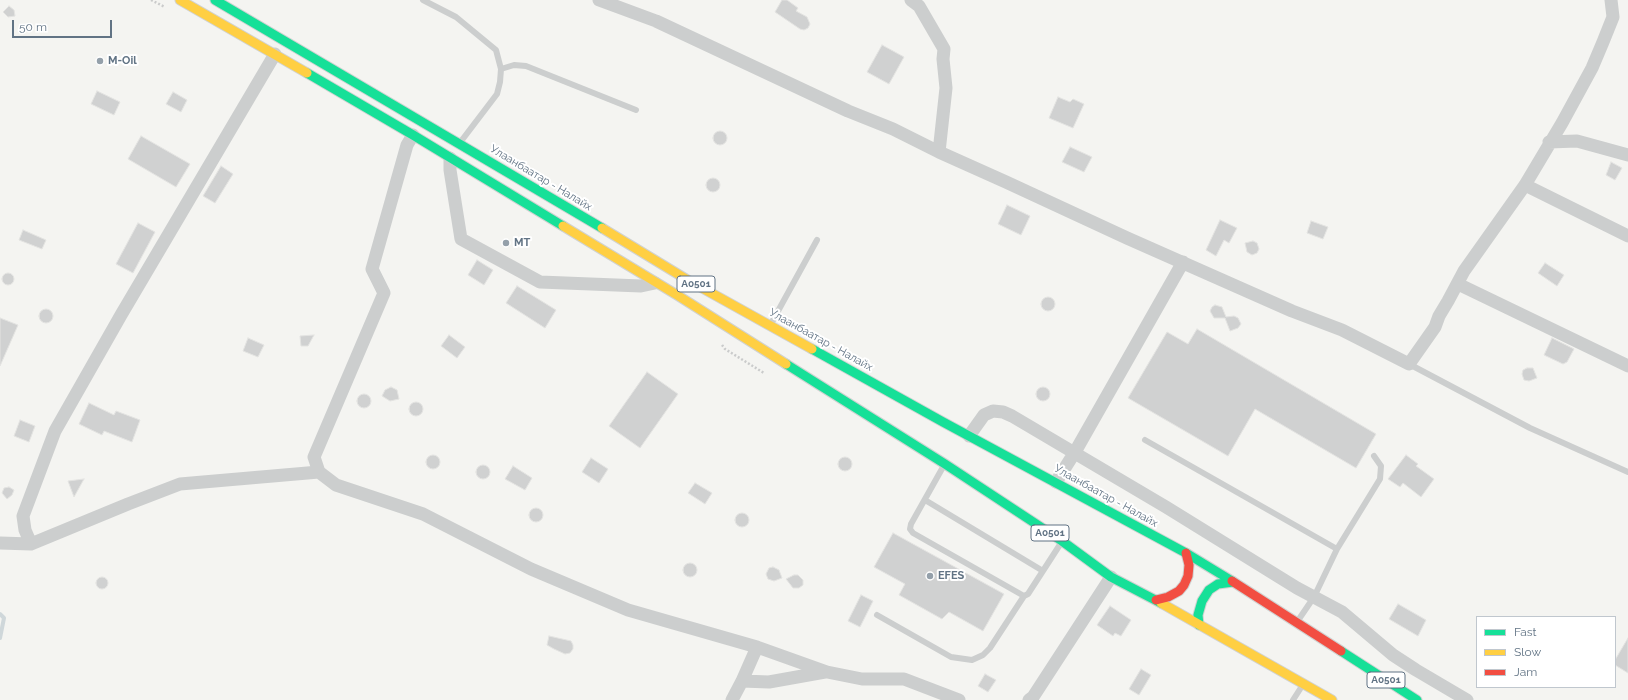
<!DOCTYPE html>
<html>
<head>
<meta charset="utf-8">
<style>
  body { margin:0 }
  #map { position:relative; width:1628px; height:700px; overflow:hidden; background:#f4f4f1; font-family:Raleway,sans-serif }
  canvas { display:block }
  .legend { position:absolute; left:1476px; top:616px; width:140px; height:72px; box-sizing:border-box; background:#fff; border:1px solid #c0c7ce; margin:0; padding:5px 7px; list-style:none; font-size:12px; color:#617384 }
  .legend li { display:flex; align-items:center; gap:8px; height:20px }
  .legend b { width:20px; border:1px solid #c0c7ce }
  .scale { position:absolute; left:12px; top:20px; width:100px; height:18px; box-sizing:border-box; border:2px solid #617384; border-top:0; padding-left:5px; font-size:12px; line-height:14px; white-space:nowrap; color:#617384; -webkit-text-stroke:3px #fff; paint-order:stroke }
</style>
</head>
<body>
<div id="map">
<canvas width="1628" height="700"></canvas>
<ul class="legend">
<li><b style="height:5px;background:#16e098"></b>Fast</li>
<li><b style="height:5px;background:#ffcf43"></b>Slow</li>
<li><b style="height:5px;background:#f24e42"></b>Jam</li>
</ul>
<div class="scale">50 m</div>
</div>
<script>
const ctx = document.querySelector('canvas').getContext('2d');
ctx.lineJoin = 'round';
const poly = rows => new Path2D(rows.map(r => 'M' + r).join(''));
function strokePath(path, color, width, dash) { ctx.strokeStyle = color; ctx.lineWidth = width; ctx.lineCap = dash ? 'butt' : 'round'; ctx.setLineDash(dash || []); ctx.stroke(path); }
function fillPath(path, color) { ctx.fillStyle = color; ctx.fill(path, 'evenodd'); }
function write(font, color, halo, rows, align = 'center') {
  ctx.font = font + ' Raleway,sans-serif'; ctx.lineWidth = 4; ctx.setLineDash([]); ctx.textBaseline = 'middle'; ctx.strokeStyle = halo; ctx.fillStyle = color; for (const [text, x, y, turn = 0] of rows) {
    ctx.save(); ctx.translate(x, y); ctx.rotate((+turn || 0) * Math.PI / 180); ctx.textAlign = isNaN(turn) ? turn : align; if (halo) ctx.strokeText(text, 0, 0); ctx.fillText(text, 0, 0); ctx.restore();
  }
}
strokePath(poly([
  [0,614,4,618,0,638]
]), '#cfd7da', 4);
const building = poly([
  [782,0,787,0,798,8,796,11,807,17,810,24,808,28,804,30,800,29,775,12,782,0],
  [9,6,14,10,15,16,8,17,3,12,9,6],
  [882,45,904,57,889,84,867,72,882,45],
  [97,91,120,102,114,115,91,104,97,91],
  [173,92,187,100,181,112,166,104,173,92],
  [1058,97,1070,102,1073,99,1084,104,1073,128,1049,118,1058,97],
  '713 138a7 7 0 1 1 14 0a7 7 0 1 1-14 0Z',
  [141,136,190,164,176,187,128,159,141,136],
  [1070,147,1092,157,1084,172,1062,162,1070,147],
  [1611,162,1622,168,1615,180,1606,175,1611,162],
  [221,166,233,174,215,203,203,196,221,166],
  '706 185a7 7 0 1 1 14 0a7 7 0 1 1-14 0Z',
  [1007,205,1030,216,1021,235,998,224,1007,205],
  [1220,220,1237,228,1229,243,1224,240,1216,256,1206,250,1220,220],
  [1311,221,1328,227,1323,239,1307,233,1311,221],
  [138,223,155,232,133,273,116,264,138,223],
  [23,230,46,240,42,249,19,240,23,230],
  [1253,241,1257,243,1259,249,1257,253,1252,255,1247,252,1245,243,1253,241],
  [477,260,493,270,484,285,468,275,477,260],
  [1545,263,1564,275,1557,286,1538,273,1545,263],
  '2 279a6 6 0 1 1 12 0a6 6 0 1 1-12 0Z',
  [517,286,556,310,545,328,506,303,517,286],
  '1041 304a7 7 0 1 1 14 0a7 7 0 1 1-14 0Z',
  [1215,305,1222,307,1226,317,1234,316,1238,318,1241,324,1238,328,1230,331,1225,318,1214,318,1210,311,1212,307,1215,305],
  '39 316a7 7 0 1 1 14 0a7 7 0 1 1-14 0Z',
  [0,318,18,325,0,366,0,318],
  [1197,329,1376,434,1356,468,1255,409,1228,456,1128,398,1167,332,1188,344,1197,329],
  [314,335,308,346,301,346,300,336,314,335],
  [449,335,465,347,457,358,441,346,449,335],
  [248,338,264,345,258,357,243,351,248,338],
  [1552,338,1574,349,1567,362,1563,364,1544,355,1552,338],
  [1527,368,1533,368,1537,378,1529,381,1524,380,1522,374,1523,370,1527,368],
  [647,372,678,394,640,448,609,426,647,372],
  [391,387,397,390,399,399,390,401,382,396,385,390,391,387],
  '1036 394a7 7 0 1 1 14 0a7 7 0 1 1-14 0Z',
  '357 401a7 7 0 1 1 14 0a7 7 0 1 1-14 0Z',
  '409 409a7 7 0 1 1 14 0a7 7 0 1 1-14 0Z',
  [89,403,114,415,116,411,140,420,132,442,104,431,102,435,79,424,89,403],
  [20,420,35,426,29,442,14,436,20,420],
  '426 462a7 7 0 1 1 14 0a7 7 0 1 1-14 0Z',
  [1406,455,1418,464,1416,466,1434,479,1421,497,1403,483,1400,487,1388,479,1406,455],
  '838 464a7 7 0 1 1 14 0a7 7 0 1 1-14 0Z',
  [591,458,608,469,599,483,582,472,591,458],
  '476 472a7 7 0 1 1 14 0a7 7 0 1 1-14 0Z',
  [513,466,532,478,525,490,505,479,513,466],
  [84,479,74,497,68,481,84,479],
  [695,483,712,493,705,504,688,493,695,483],
  [9,487,14,490,12,495,7,499,2,493,4,488,9,487],
  '529 515a7 7 0 1 1 14 0a7 7 0 1 1-14 0Z',
  '735 520a7 7 0 1 1 14 0a7 7 0 1 1-14 0Z',
  [893,533,1004,594,983,631,949,612,942,619,899,595,905,584,874,567,893,533],
  '683 570a7 7 0 1 1 14 0a7 7 0 1 1-14 0Z',
  [773,567,779,570,782,578,774,581,768,579,766,574,769,568,773,567],
  [794,575,798,575,803,580,803,585,799,588,793,588,786,579,794,575],
  '96 583a6 6 0 1 1 12 0a6 6 0 1 1-12 0Z',
  [861,595,873,601,860,627,848,621,861,595],
  [1398,604,1426,620,1418,636,1389,619,1398,604],
  [1110,606,1131,620,1121,636,1115,633,1113,636,1097,625,1110,606],
  [549,636,571,641,573,645,573,649,570,653,565,654,554,649,547,645,549,636],
  [1628,638,1628,673,1615,665,1615,660,1628,638],
  [1141,669,1151,675,1139,695,1129,689,1141,669],
  [985,674,996,680,988,692,978,686,985,674]
]);
fillPath(building, '#d0d1d1');
strokePath(building, '#e3e3e1', 1);
const fast = poly([
  [215,0,602,228],
  [307,73,413,135,563,226],
  [812,349,943,422,1186,553,1232,581],
  [786,364,945,464,1062,541,1111,577,1161,603],
  [1199,625,1198,615,1202,601,1209,590,1218,584,1233,582],
  [1341,651,1417,700]
]);
const slow = poly([
  [180,0,307,73],
  [563,226,677,295,786,364],
  [602,228,686,279,812,349],
  [1161,603,1332,700]
]);
const jam = poly([
  [1232,581,1341,651],
  [1156,600,1168,597,1179,591,1184,585,1188,576,1189,565,1186,553]
]);
strokePath(fast, '#d0d2d1', 11);
strokePath(slow, '#d0d2d1', 11);
strokePath(jam, '#d0d2d1', 11);
strokePath(poly([
  [151,0,165,7],
  [722,345,725,349,764,373]
]), '#cacbcb', 2.5, [2, 2]);
strokePath(poly([
  [423,0,456,17,496,50,501,69,500,82,497,94,462,140],
  [501,69,514,65,526,66,636,110],
  [772,322,817,240],
  [1409,364,1530,428,1628,472],
  [1145,440,1337,549],
  [943,467,911,524,910,529,913,533,1024,596,1028,594,1061,543],
  [925,500,1043,571],
  [877,615,951,657,972,660,983,655,990,648,1024,596],
  [1299,619,1314,597,1337,549,1380,479,1381,466,1374,456],
  [1293,700,1302,686]
]), '#cccece', 6);
strokePath(poly([
  [599,0,656,21,848,111,893,129,939,152,1006,182,1127,238,1292,311,1342,330,1409,364,1435,327,1439,316,1448,301,1464,271,1525,185,1562,123,1592,68,1603,42,1613,17,1611,0],
  [911,0,919,6,944,49,943,59,946,88,939,152],
  [413,135,407,145,372,269,384,293,314,457,319,472,336,485,423,514,531,569,628,610,757,647,827,672,862,679,904,679,959,700],
  [1549,142,1577,141,1628,155],
  [450,158,450,170,461,239,540,282,641,286,655,283],
  [1525,185,1628,236],
  [1458,284,1628,366],
  [969,436,984,415,993,411,1003,412,1012,416,1166,507,1297,588,1342,612,1393,655,1416,670,1467,700],
  [1056,482,1075,452,1183,262],
  [0,543,31,544,128,504,180,484,319,472],
  [31,544,25,530,23,516,55,431,121,315,275,54],
  [742,681,769,682,825,672],
  [732,700,742,681,757,647],
  [1029,700,1033,697,1111,577]
]), '#cccece', 13);
strokePath(fast, '#16e098', 9);
strokePath(slow, '#ffcf43', 9);
strokePath(jam, '#f24e42', 9);
for (const [x, y, r, color] of [
  [100,61,4,"#94a0aa"],
  [506,243,4,"#94a0aa"],
  [930,576,4,"#94a0aa"]
]) { const dot = new Path2D(); dot.arc(x, y, r, 0, 2 * Math.PI); ctx.fillStyle = color; ctx.fill(dot); strokePath(dot, '#fff', 1.5); }
for (const [x, y, w] of [
  [696,284,38],
  [1050,533,38],
  [1386,680,38]
]) { const box = new Path2D(); box.roundRect(x - w / 2, y - 8, w, 16, 3); ctx.fillStyle = '#fff'; ctx.fill(box); strokePath(box, '#617384', 1); }
write('bold 10px', '#617384', null, [
  ["A0501",696,284],
  ["A0501",1050,533],
  ["A0501",1386,680]
]);
write('bold 11px', '#617384', '#fff', [
  ["M-Oil",108,61],
  ["MT",514,243],
  ["EFES",938,576]
], 'left');
write('11px', '#617384', '#fff', [
  ["Улаанбаатар - Налайх",541,178,31],
  ["Улаанбаатар - Налайх",821,340,29],
  ["Улаанбаатар - Налайх",1106,496,29]
]);
</script>
</body>
</html>
